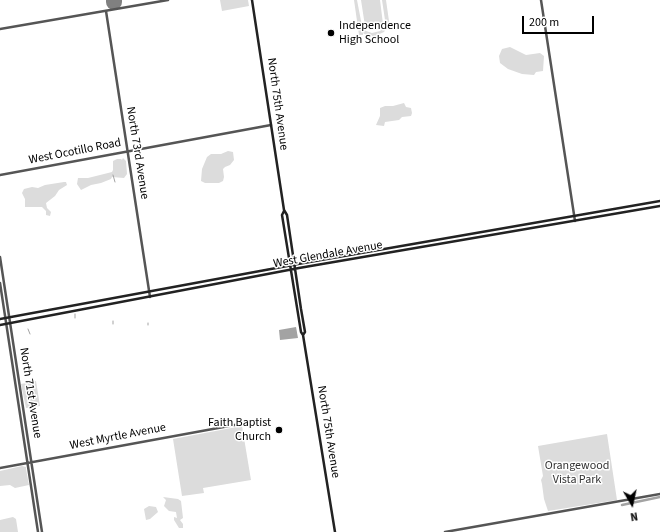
<!DOCTYPE html>
<html>
<head>
<meta charset="utf-8">
<style>
  body { margin:0 }
  #map { position:relative; width:660px; height:532px; overflow:hidden; background:#fff; font-family:"Source Sans 3",sans-serif }
  canvas { display:block }
  .north { position:absolute; left:612px; top:484px; width:40px; height:40px; -webkit-text-stroke:3px #fff; paint-order:stroke; rotate:171deg; font-size:11px; font-weight:700; line-height:16px; text-align:center; color:#000 }
  .north::after { content:''; display:block; margin:auto; width:14px; height:18px; background:#000; clip-path:polygon(50% 0,100% 100%,50% 72%,0 100%) }
  .scale { position:absolute; left:522px; top:16px; width:72px; height:18px; box-sizing:border-box; border:2px solid #000; border-top:0; padding-left:5px; font-size:12px; line-height:14px; white-space:nowrap; color:#000; -webkit-text-stroke:3px #fff; paint-order:stroke }
</style>
</head>
<body>
<div id="map">
<canvas width="660" height="532"></canvas>
<div class="north">N</div>
<div class="scale">200 m</div>
</div>
<script>
const ctx = document.querySelector('canvas').getContext('2d');
ctx.lineJoin = 'round';
function fillPath(path, color) { ctx.fillStyle = color; ctx.fill(path, 'evenodd'); }
const poly = rows => new Path2D(rows.map(r => 'M' + r).join(''));
function strokePath(path, color, width, dash) { ctx.strokeStyle = color; ctx.lineWidth = width; ctx.lineCap = dash ? 'butt' : 'round'; ctx.setLineDash(dash || []); ctx.stroke(path); }
function write(font, color, halo, rows, align = 'center') {
  ctx.font = font + ' "Source Sans 3",sans-serif'; ctx.lineWidth = 3; ctx.setLineDash([]); ctx.textBaseline = 'middle'; ctx.strokeStyle = halo; ctx.fillStyle = color; for (const [text, x, y, turn = 0] of rows) {
    ctx.save(); ctx.translate(x, y); ctx.rotate((+turn || 0) * Math.PI / 180); ctx.textAlign = isNaN(turn) ? turn : align; if (halo) ctx.strokeText(text, 0, 0); ctx.fillText(text, 0, 0); ctx.restore();
  }
}
fillPath(poly([
  [220,0,248,0,249,6,222,11],
  [354,0,357,0,362,26,366,31,372,33,380,31,385,25,385,20,382,0,386,0,389,21,388,26,384,32,375,36,368,36,363,33,363,35,359,35],
  [361,0,380,0,383,24,365,26],
  [510,47,526,55,540,53,544,56,543,71,536,72,534,75,522,74,508,69,500,63,499,56,502,49],
  [404,103,406,107,411,108,412,113,411,116,402,117,399,120,385,122,384,126,376,125,380,116,380,108,385,106,393,106],
  [228,151,233,152,234,160,230,165,225,167,223,169,224,177,223,181,219,183,205,183,201,181,202,169,207,157,211,154,221,154],
  [123,158,126,161,127,174,124,178,112,177,111,179,101,183,91,185,81,190,77,184,78,178,88,178,112,172,113,170,113,161,117,159,121,159,122,160],
  [64,182,66,182,67,185,59,190,55,196,46,203,47,208,51,212,50,216,46,215,46,211,42,207,25,207,25,199,22,193,24,189,32,187,38,188,45,185],
  [36,381,40,406,26,408,21,384],
  [242,426,251,480,203,488,204,493,182,496,173,439],
  [607,434,617,500,548,511,544,499,542,484,541,480,543,476,538,446],
  [22,466,26,467,26,469,29,485,15,488,10,485,0,486,0,471],
  [163,497,178,499,181,501,183,518,180,520,183,524,183,528,179,528,174,520,174,517,177,518,176,512,169,511,164,506,166,500],
  [149,506,156,507,158,512,150,519,146,520,144,509],
  [13,517,16,519,18,532,0,532,0,520]
]), '#dcdcdc');
fillPath(poly([
  [296,327,298,338,280,340,279,330]
]), '#a3a3a3');
strokePath(poly([
  [113,175,115,182],
  [75,314,75,318],
  [113,321,113,324],
  [148,323,148,325],
  [28,329,30,334]
]), '#a3a3a3', 1);
strokePath(poly([
  [622,505,660,497]
]), '#a3a3a3', 2.5);
strokePath(poly([
  [114,0,114,2]
]), '#808080', 16);
strokePath(poly([
  [541,0,575,221],
  [106,11,150,297],
  [0,29,168,0],
  [0,175,271,125],
  [0,257,42,532],
  [0,283,38,532],
  [0,468,240,424],
  [445,532,660,494]
]), '#555', 2.5);
strokePath(poly([
  [252,0,284,210,287,215,301,309,305,332,303,335],
  [284,211,282,215,301,332,303,335,335,532],
  [0,319,298,264,660,201],
  [0,325,299,268,660,206]
]), '#222', 2.5);
for (const [x, y, r, color] of [
  [331,33,4,"#000"],
  [279,430,4,"#000"]
]) { const dot = new Path2D(); dot.arc(x, y, r, 0, 2 * Math.PI); ctx.fillStyle = color; ctx.fill(dot); strokePath(dot, '#fff', 1.5); }
write('12px', '#000', '#fff', [
  ["Independence",339,26],
  ["High School",339,40],
  ["Faith Baptist",271,423,"right"],
  ["Church",271,437,"right"]
], 'left');
write('12px', '#000', '#fff', [
  ["North 75th Avenue",277,104,82],
  ["West Ocotillo Road",75,152,-11],
  ["North 73rd Avenue",137,153,81],
  ["West Glendale Avenue",328,255,-10],
  ["North 71st Avenue",30,393,81],
  ["North 75th Avenue",328,432,81],
  ["West Myrtle Avenue",118,437,-11]
]);
write('12px', '#333', '#fff', [
  ["Orangewood",577,466],
  ["Vista Park",577,480]
]);
</script>
</body>
</html>
